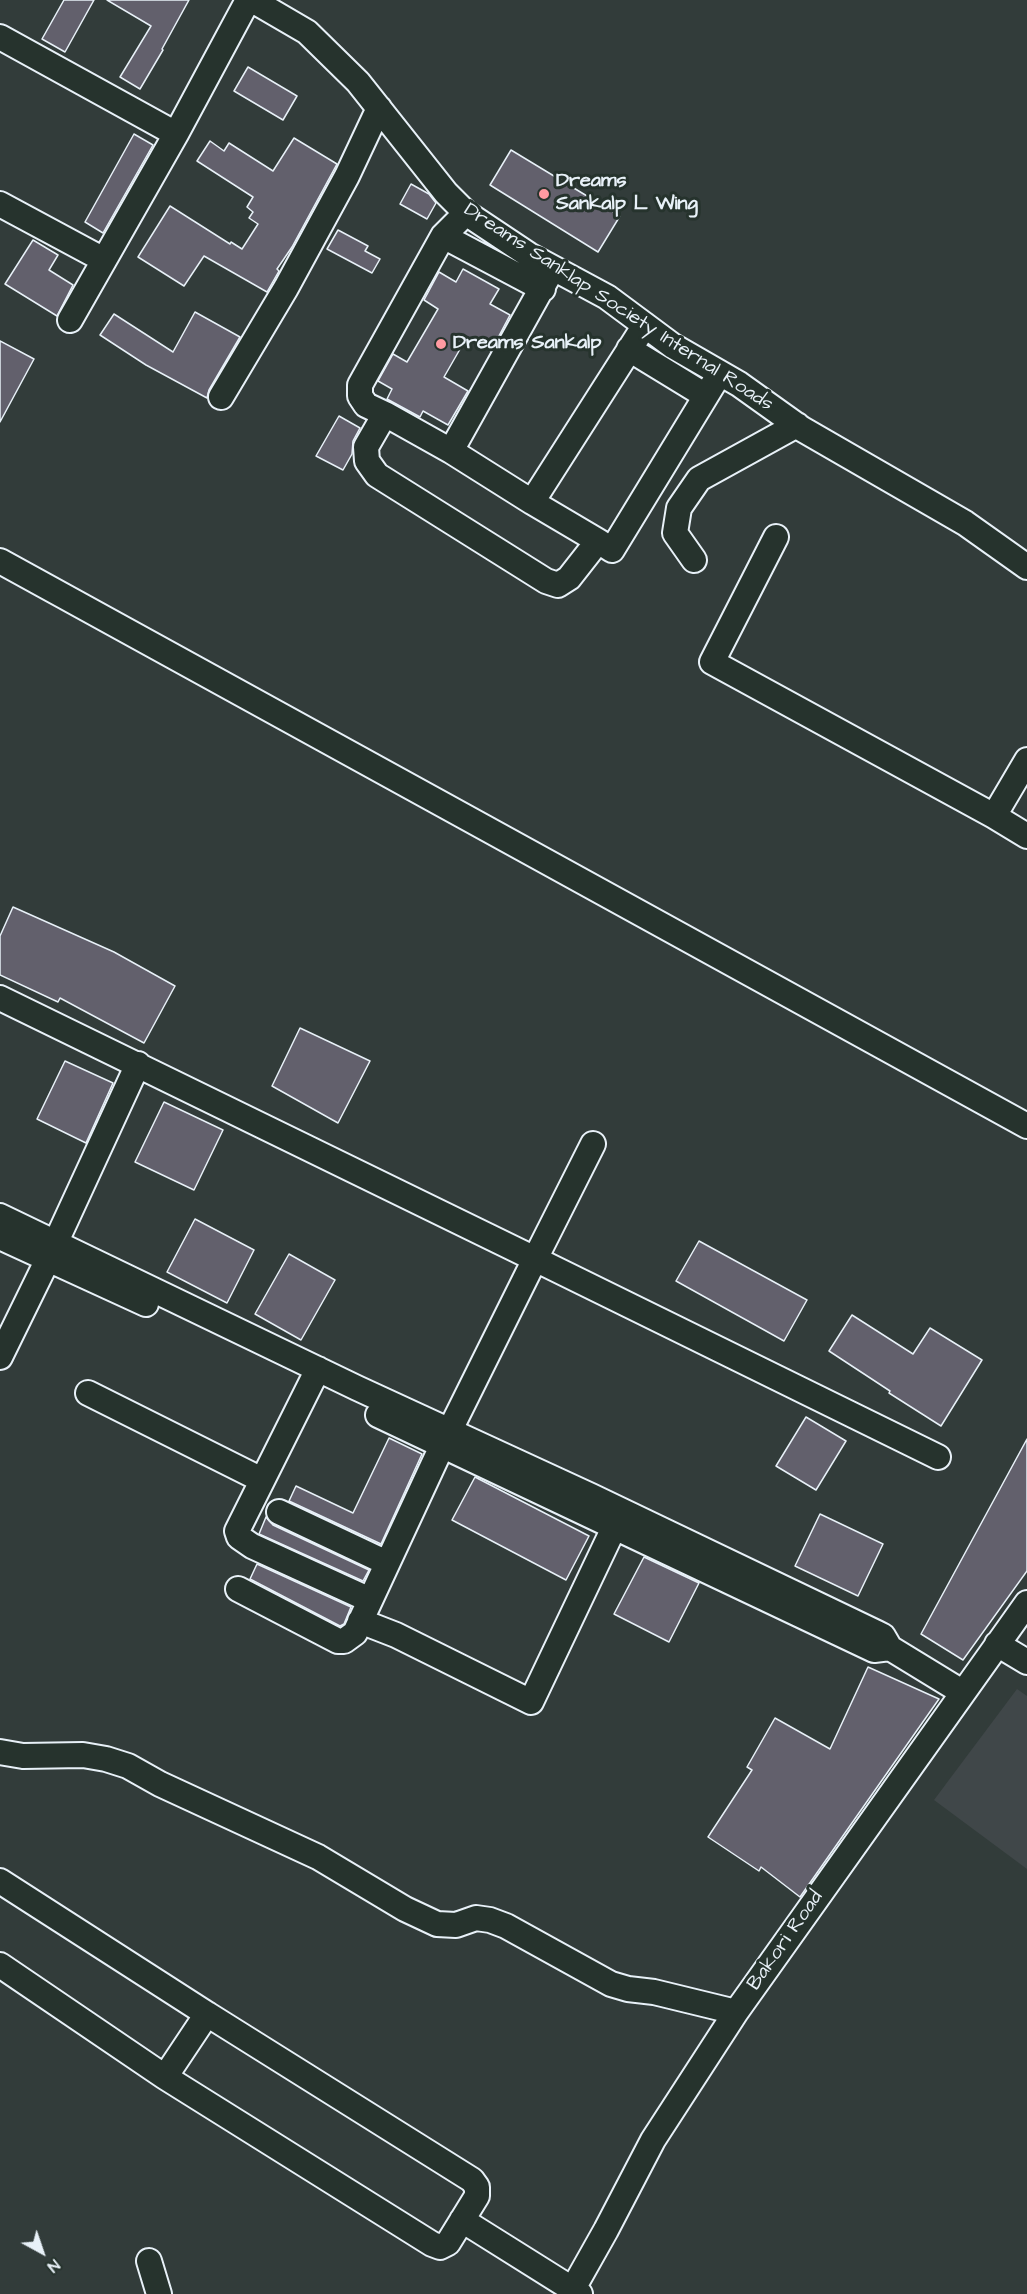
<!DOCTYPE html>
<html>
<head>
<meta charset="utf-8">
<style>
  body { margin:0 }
  #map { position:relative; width:1027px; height:2294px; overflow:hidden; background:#323c3a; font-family:"Architects Daughter",sans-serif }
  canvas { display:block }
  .north { position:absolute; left:12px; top:2222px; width:60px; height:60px; -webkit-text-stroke:4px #26332d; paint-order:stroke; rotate:140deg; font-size:16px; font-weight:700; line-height:24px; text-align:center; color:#e8f1f8 }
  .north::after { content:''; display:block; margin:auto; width:21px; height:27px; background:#e8f1f8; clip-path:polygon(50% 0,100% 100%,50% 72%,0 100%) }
</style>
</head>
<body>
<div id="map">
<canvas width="1027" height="2294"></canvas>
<div class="north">N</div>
</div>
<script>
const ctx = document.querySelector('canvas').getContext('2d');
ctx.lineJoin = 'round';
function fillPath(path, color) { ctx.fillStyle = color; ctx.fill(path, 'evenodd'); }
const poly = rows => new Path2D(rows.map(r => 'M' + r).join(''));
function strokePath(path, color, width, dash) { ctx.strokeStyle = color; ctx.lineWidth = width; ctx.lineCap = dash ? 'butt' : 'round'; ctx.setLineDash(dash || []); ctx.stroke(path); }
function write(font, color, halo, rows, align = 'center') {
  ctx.font = font + ' "Architects Daughter",sans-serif'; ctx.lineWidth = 6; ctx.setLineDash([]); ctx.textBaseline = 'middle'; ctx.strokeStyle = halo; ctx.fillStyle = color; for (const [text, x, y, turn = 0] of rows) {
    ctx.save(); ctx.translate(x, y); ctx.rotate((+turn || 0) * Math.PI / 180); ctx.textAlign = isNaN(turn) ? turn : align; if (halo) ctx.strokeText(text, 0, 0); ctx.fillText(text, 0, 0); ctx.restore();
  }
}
fillPath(poly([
  [1017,1689,1027,1696,1027,1869,934,1800]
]), '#404749');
const building = poly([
  [64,0,94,0,65,52,42,39,64,0],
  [107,0,189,0,162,49,163,50,140,89,120,77,151,26,107,0],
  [248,67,297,96,283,120,234,91,248,67],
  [134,134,153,145,103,233,85,222,134,134],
  [294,138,337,164,292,247,277,269,279,271,267,292,204,256,184,286,138,257,170,206,230,244,231,242,242,249,258,224,249,218,253,212,247,207,253,197,197,161,210,141,224,151,229,143,273,171,294,138],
  [511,150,620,216,598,252,490,185,511,150],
  [411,184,429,194,436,203,427,219,400,204,411,184],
  [338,230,368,246,365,251,380,259,372,273,327,249,338,230],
  [33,240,58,255,49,270,73,285,57,316,5,284,33,240],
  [463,269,499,289,490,304,510,315,491,351,467,337,444,377,468,391,448,425,423,411,420,417,387,399,392,389,378,381,393,354,407,362,438,309,424,300,439,272,456,282,463,269],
  [195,312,240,337,209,390,207,398,146,365,100,335,114,314,173,352,195,312],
  [0,341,34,359,0,422,0,341],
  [339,416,360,428,353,441,352,454,343,470,316,456,339,416],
  [13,907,114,952,175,986,144,1043,60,998,58,1002,0,975,0,936,13,907],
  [300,1028,370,1061,338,1123,272,1086,300,1028],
  [65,1061,113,1083,86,1143,37,1119,65,1061],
  [164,1102,223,1130,194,1190,135,1162,164,1102],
  [195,1219,254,1250,227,1303,167,1272,195,1219],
  [699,1241,807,1300,784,1341,676,1281,699,1241],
  [289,1254,335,1280,301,1340,255,1314,289,1254],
  [852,1315,913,1354,930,1328,982,1360,941,1426,889,1393,890,1391,829,1351,852,1315],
  [806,1417,846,1441,816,1490,776,1466,806,1417],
  [389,1438,422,1454,381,1544,289,1501,296,1486,353,1513,389,1438],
  [1027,1439,1027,1571,963,1660,921,1634,1027,1439],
  [475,1477,589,1536,566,1580,452,1520,475,1477],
  [820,1514,883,1544,858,1596,795,1566,820,1514],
  [266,1517,273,1525,369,1570,363,1581,259,1534,266,1517],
  [644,1557,699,1583,669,1642,614,1614,644,1557],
  [257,1564,351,1607,344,1624,340,1626,250,1579,257,1564],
  [868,1667,939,1699,800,1897,761,1867,759,1871,708,1837,752,1770,747,1767,775,1718,830,1749,868,1667]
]);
fillPath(building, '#62606c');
strokePath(building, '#e8f1f8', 1.5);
const minor = poly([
  [252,0,307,32,358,82,446,193,466,213,529,255,607,297,673,346,739,384,802,429,965,523,1027,567],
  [0,37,176,134],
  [0,204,104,260],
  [466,213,443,236,360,385,360,396,366,405,385,414,366,447,367,461,377,475,546,581,558,585,569,578,598,541,612,550,720,373],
  [443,236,543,289],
  [70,320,176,134,248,0],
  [629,349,706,396],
  [221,397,286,288,347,176,379,108],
  [385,414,451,451,532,502,645,325],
  [451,451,553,268],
  [532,502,598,541],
  [776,537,712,662,994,816],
  [694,560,675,533,679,508,699,479,797,425],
  [0,561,1027,1126],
  [1027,760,994,816,1027,836],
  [0,998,535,1259,593,1144],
  [0,1216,357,1388,591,1496,877,1633,883,1636,890,1648,962,1692],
  [0,1237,146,1304],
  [0,1357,48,1259,138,1064],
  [318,1369,237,1531,239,1537,252,1546,370,1600],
  [88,1393,262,1480],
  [378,1415,874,1650,890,1648],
  [279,1512,387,1563],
  [238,1589,338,1641,344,1641,355,1633,442,1446,535,1259,938,1457],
  [360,1621,396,1635,531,1702,621,1513],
  [997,1644,1027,1662],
  [0,1752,23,1756,83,1755,106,1759,128,1766,160,1784,318,1857,405,1909,437,1924,456,1925,476,1918,490,1920,506,1926,611,1984,628,1989,654,1992,736,2012],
  [0,1881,207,2014],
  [0,1965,165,2077],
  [207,2014,472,2180,477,2187,477,2196,448,2243,440,2247,432,2244,165,2077,207,2014],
  [462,2220,580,2294],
  [149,2261,159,2294],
  [570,2294,606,2230,653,2140,736,2012,1027,1603]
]);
strokePath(minor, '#e8f1f8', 28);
strokePath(minor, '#26332d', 24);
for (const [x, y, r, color] of [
  [544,194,6,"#ff9aa2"],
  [441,344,6,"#ff9aa2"]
]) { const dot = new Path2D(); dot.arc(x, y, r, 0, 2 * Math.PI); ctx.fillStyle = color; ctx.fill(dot); strokePath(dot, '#26332d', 2); }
write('bold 20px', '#e8f1f8', '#26332d', [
  ["Dreams",556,182],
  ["Sankalp L Wing",556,205],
  ["Dreams Sankalp",453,344]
], 'left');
write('20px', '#e8f1f8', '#26332d', [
  ["Dreams Sanklap Society Internal Roads",618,308,33],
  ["Bakori Road",786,1941,-55]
]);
</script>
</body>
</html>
